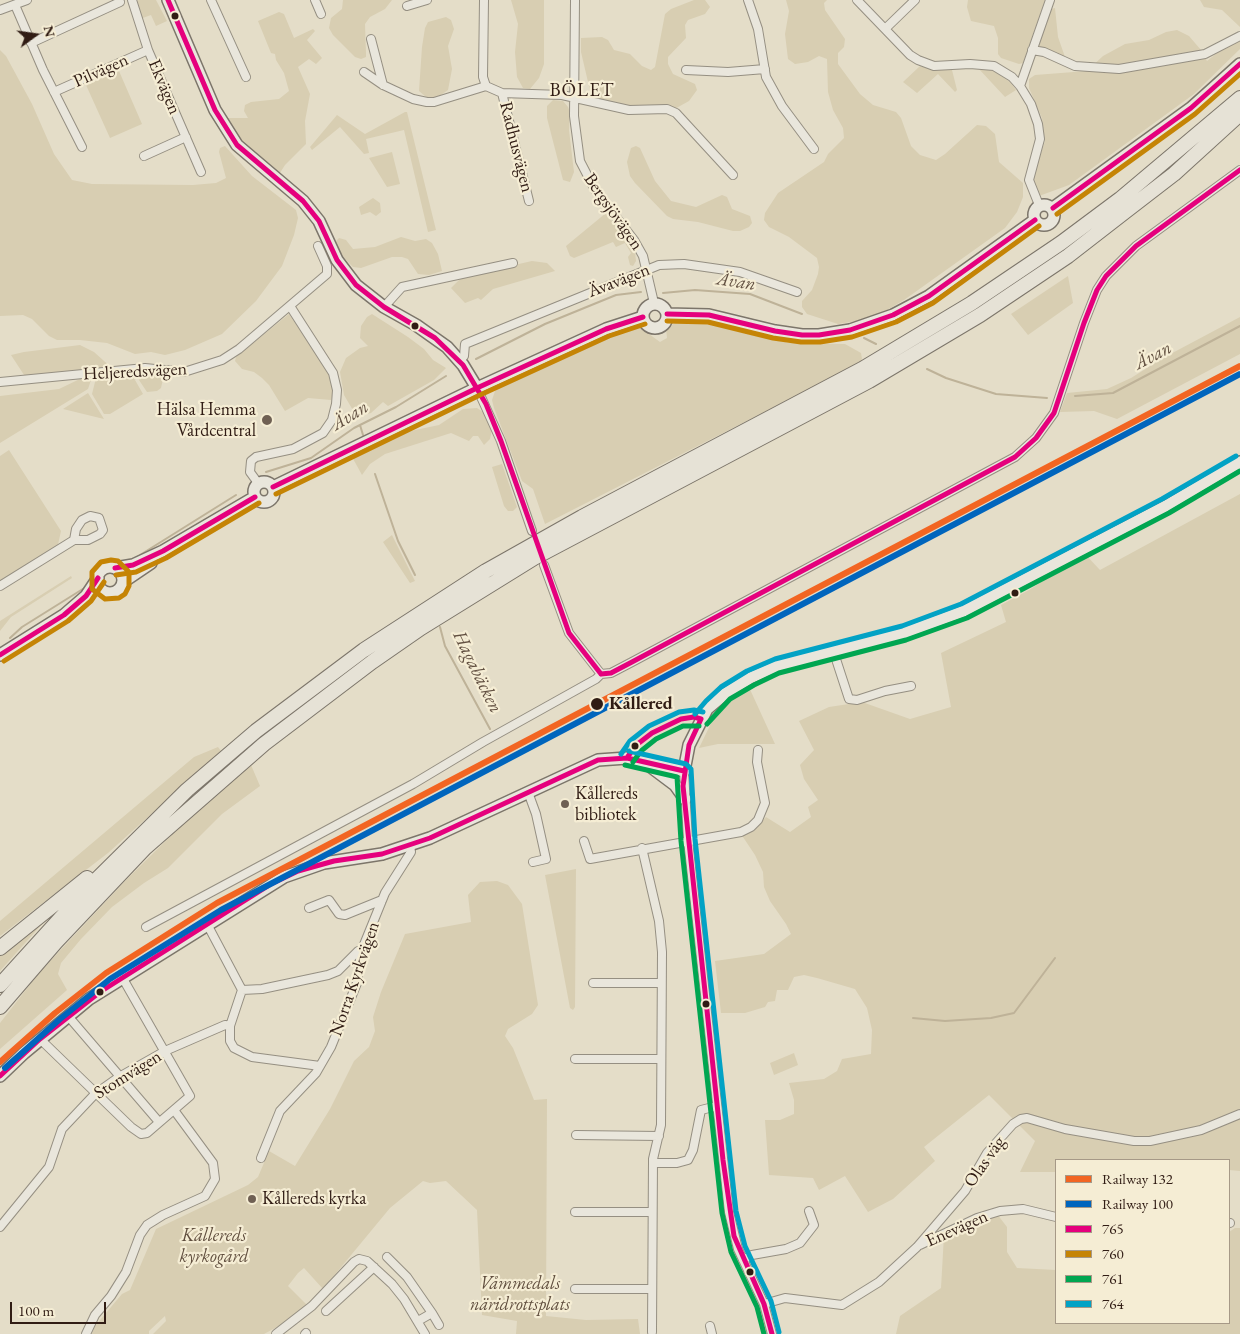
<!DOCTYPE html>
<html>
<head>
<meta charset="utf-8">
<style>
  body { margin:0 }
  #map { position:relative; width:1240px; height:1334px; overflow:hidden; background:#e4ddc8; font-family:"EB Garamond",serif }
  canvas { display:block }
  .legend { position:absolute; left:1055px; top:1159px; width:175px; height:165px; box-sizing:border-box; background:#f5edd4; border:1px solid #a69987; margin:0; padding:6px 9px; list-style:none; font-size:15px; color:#301c14 }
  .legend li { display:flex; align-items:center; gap:10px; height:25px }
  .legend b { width:25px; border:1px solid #a69987 }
  .north { position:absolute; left:10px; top:10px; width:50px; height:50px; -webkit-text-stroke:4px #f5edd4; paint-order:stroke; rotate:76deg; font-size:14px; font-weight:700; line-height:20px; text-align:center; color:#301c14 }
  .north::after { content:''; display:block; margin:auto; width:18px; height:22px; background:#301c14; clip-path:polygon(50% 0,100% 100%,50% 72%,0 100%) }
  .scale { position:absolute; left:10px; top:1302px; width:96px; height:22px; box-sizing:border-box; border:2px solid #301c14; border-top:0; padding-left:6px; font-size:15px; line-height:18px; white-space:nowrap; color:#301c14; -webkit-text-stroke:4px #f5edd4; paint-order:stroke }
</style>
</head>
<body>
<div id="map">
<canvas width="1240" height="1334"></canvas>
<ul class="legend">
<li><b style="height:6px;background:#f26522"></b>Railway 132</li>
<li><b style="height:6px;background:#0065bd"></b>Railway 100</li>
<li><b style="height:6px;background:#e5007d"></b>765</li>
<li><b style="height:6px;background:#c58405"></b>760</li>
<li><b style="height:6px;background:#00a651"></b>761</li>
<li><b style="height:6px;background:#02a2c5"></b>764</li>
</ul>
<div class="north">N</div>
<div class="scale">100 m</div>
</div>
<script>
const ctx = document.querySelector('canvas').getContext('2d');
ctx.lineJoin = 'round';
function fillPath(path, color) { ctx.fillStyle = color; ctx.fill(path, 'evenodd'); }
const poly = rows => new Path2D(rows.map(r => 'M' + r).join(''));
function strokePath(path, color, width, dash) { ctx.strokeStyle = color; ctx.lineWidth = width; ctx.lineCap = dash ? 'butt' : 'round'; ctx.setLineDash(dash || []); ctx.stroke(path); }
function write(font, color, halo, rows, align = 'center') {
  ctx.font = font + ' "EB Garamond",serif'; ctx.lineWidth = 4.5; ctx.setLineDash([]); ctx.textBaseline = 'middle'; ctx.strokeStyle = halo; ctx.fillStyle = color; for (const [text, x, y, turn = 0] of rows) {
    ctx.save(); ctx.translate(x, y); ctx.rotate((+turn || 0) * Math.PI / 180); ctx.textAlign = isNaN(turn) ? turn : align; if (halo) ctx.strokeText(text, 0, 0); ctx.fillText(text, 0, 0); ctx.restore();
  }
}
fillPath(poly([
  [139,0,156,0,167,21,156,26,151,15,140,19,136,1],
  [343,0,392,0,385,9,370,17,365,24,366,54,366,57,361,59,355,57,333,35,329,28,331,18,342,9],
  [511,0,544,0,544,64,539,78,530,89,523,88,517,77,515,52,518,24],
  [694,0,705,0,710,7,705,14,688,20,685,25,686,38,668,57,668,64,673,74,695,84,697,90,689,101,671,111,650,111,592,99,581,52,581,38,602,37,608,40,614,50,630,54,642,66,651,70,655,67,665,14,671,9],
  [786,0,827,0,824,3,825,10,845,39,844,47,838,53,838,64,860,94,873,105,896,112,901,118,911,146,920,155,936,160,945,154,977,125,986,126,995,134,999,162,1023,183,1023,197,1017,212,1005,228,904,300,880,314,857,321,838,324,807,314,802,307,802,301,812,290,818,274,819,267,817,258,789,237,769,227,764,220,765,213,778,193,824,162,828,154,844,138,843,128,833,110,828,92,827,59,819,56,808,62,795,64,788,59,785,34,789,11],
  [968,0,1045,0,1023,63,1019,64,1001,58,998,54,998,38,994,26,971,21,967,7],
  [1200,0,1240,0,1240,27,1222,10,1204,7],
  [1055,8,1058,37,1065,57,1063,58,1038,49,1037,46,1051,9],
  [279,12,284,14,294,38,313,29,315,31,307,40,322,58,316,64,309,59,298,67,310,94,305,121,306,144,285,165,278,176,239,140,225,118,248,118,244,111,245,105,251,102,279,99,289,91,284,73,276,60,275,54,271,53,258,21],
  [446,17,451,20,454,29,448,46,452,69,448,90,438,97,426,97,419,91,422,47,425,28,428,22],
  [1177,30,1189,36,1201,50,1207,61,1222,49,1240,39,1240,49,1194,94,1069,185,1039,196,1033,183,1034,174,1045,141,1042,118,1029,88,1029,79,1035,75,1087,71,1103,56,1125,44,1149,40,1166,32],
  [0,50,6,56,32,104,54,154,72,180,92,184,193,185,216,183,226,178,219,152,220,148,225,146,252,176,296,210,298,218,294,235,282,266,256,301,222,334,185,350,165,355,151,352,135,354,107,343,80,340,57,340,49,336,32,319,23,315,0,316],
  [920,66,936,70,952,70,957,90,955,92,938,74,917,93,903,82],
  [978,68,994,71,1010,82,1016,90,1005,97],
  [119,71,142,124,110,138,86,85],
  [553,100,563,101,568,107,570,112,569,130,574,172,570,182,563,180,547,118,547,106],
  [405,112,407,112,436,230,428,232,404,130,366,139,369,153,364,154,340,127,312,150,310,147,337,115,365,134],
  [636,146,640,148,655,181,671,201,696,207,722,195,727,197,732,209,750,216,752,223,749,227,740,231,733,231,698,222,673,219,667,216,635,183,630,176,627,162,631,148],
  [392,152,400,184,387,187,369,158],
  [373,198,380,203,381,212,376,216,370,212,361,215,359,207],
  [606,213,635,252,636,261,633,266,630,265,628,257,631,253,625,243,616,247,613,242,574,258,570,256,566,246],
  [401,237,415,241,426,239,432,243,438,254,442,271,429,275,418,274,408,259,402,257,392,257,361,268,353,267,338,252,336,241,339,238,346,240,353,249,375,247],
  [532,261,547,263,555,271,493,289,481,300,478,298,465,303,451,288,462,277],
  [1068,276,1073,303,1028,335,1011,314],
  [289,314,330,375,334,390,331,400,308,398,285,411,269,385,262,378,254,372,242,369,235,361,236,357],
  [372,314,408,337,424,349,433,360,446,368,434,380,388,406,383,402,371,413,363,415,354,412,344,395,340,372,346,358,360,348,368,346,360,338,361,326,367,317],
  [1240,317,1240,354,1117,419,1094,411,1060,412,1067,393,1107,389,1131,378,1163,358],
  [677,322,720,325,789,343,845,344,861,353,862,359,860,363,545,524,533,489,522,481,494,408,492,400,495,391,502,386,604,334,626,326,638,326,660,342,667,338,666,328],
  [80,345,94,352,113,369,26,378,11,355,24,352],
  [137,372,160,373,163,379,161,388,157,391,147,392,139,380],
  [131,373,143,394,110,414,104,414,92,394,96,378],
  [84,377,91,380,88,389,0,443,0,396,59,389],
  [88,393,104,419,63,409],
  [477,408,486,414,492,430,490,439,484,445,478,436,473,436,469,441,451,433,385,454,370,464,362,475,351,455,401,433,439,425,463,409],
  [9,450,61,531,57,549,0,585,0,456],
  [502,464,517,507,513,511,508,511,504,506,492,467],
  [1240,494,1240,1171,1229,1170,1229,1160,1056,1160,1056,1172,1020,1172,1035,1141,989,1095,924,1147,935,1161,893,1199,868,1212,845,1176,819,1190,813,1178,769,1175,765,1120,780,1120,794,1114,794,1100,789,1083,824,1079,837,1071,842,1059,871,1054,872,1030,867,1008,855,989,817,978,804,975,794,977,788,990,777,990,775,1001,768,1002,765,1007,745,1013,721,1013,715,961,764,954,791,934,786,924,770,901,764,887,763,872,755,855,741,834,754,829,766,817,790,832,811,817,808,807,818,800,804,779,800,765,814,750,799,721,829,707,862,702,910,719,951,707,941,653,1006,622,1001,605,1029,590,1085,554,1100,570],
  [392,535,415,581,410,583,383,542],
  [71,576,72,578,11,617,0,631,0,621],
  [748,685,775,744,718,744,699,748,720,705],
  [218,747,221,751,108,853,0,936,0,921,194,757],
  [251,765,260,786,222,814,168,868,144,883,112,907,81,939,61,963,58,974,67,990,0,1049,0,1023,39,973,127,879,186,821],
  [576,869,575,1007,573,1010,570,1008,545,875],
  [497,881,508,885,522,904,538,1005,532,1014,508,1029,505,1036,513,1048,534,1100,547,1099,546,1316,586,1320,638,1319,640,1334,516,1334,517,1321,482,1315,477,1210,446,1181,430,1183,423,1181,390,1208,323,1289,304,1268,298,1273,288,1286,307,1305,288,1321,264,1334,153,1334,166,1321,165,1316,149,1331,149,1334,92,1334,95,1326,122,1294,130,1290,156,1229,248,1185,258,1177,269,1151,295,1166,330,1109,354,1061,369,1047,375,1031,373,1017,381,992,405,934,471,922,468,895,480,882],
  [41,918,44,922,0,971,0,953],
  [794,1053,798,1065,774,1075,770,1063],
  [997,1214,1007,1227,1007,1252,1017,1268,1056,1270,1056,1323,1229,1323,1229,1232,1235,1228,1240,1228,1240,1334,896,1334,900,1316,941,1288,944,1235]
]), '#d8ceb2');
strokePath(poly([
  [663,293,695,290,750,294,802,314],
  [864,338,876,344],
  [476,359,545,324,616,295,641,292],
  [927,369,946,378,996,394,1047,398],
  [1075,396,1113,393,1240,326],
  [360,425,363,435],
  [266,472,311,458,354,428,396,407,446,376],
  [375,474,398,541,415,575],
  [132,560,236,495],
  [440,627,445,646,490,729],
  [10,638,22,627,86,587],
  [913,1018,945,1021,991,1018,1014,1013,1055,958]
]), '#beb298', 2);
const street = poly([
  [132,0,148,50,201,172],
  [211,0,246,77],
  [315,0,321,14],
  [484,0,483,77,486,86],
  [575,0,574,116,580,161,595,190,634,240,643,256,654,303],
  [748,0,758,29,766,77,782,106,814,149],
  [857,0,910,55,918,60,934,66,970,64,994,66,1012,77,1020,86,1031,104,1038,124,1040,139,1029,180,1039,205],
  [15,5,43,70,82,147],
  [407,6,427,0],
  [0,10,27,0],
  [885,29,915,0],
  [371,39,383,85],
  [31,43,120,2],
  [1032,50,1044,52,1075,66,1119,69,1205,54,1240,36],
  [686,70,728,72,765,69],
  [364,72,383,85,413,99,427,102,434,102,486,86,502,93,562,95,629,110,667,109,676,113,733,175],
  [1020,86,1050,0],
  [54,92,148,50],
  [502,93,529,201],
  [144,156,186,137],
  [384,307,402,287,513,263],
  [460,361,464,356,465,344,659,265,684,264,740,272,797,292],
  [0,382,145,368,184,372,222,360,239,349,327,274,327,266,318,246],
  [477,388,501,441,532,531],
  [258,483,250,472,251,461,256,457,293,449,323,433,332,420,336,404,337,390,333,373,290,306],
  [544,565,569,633,601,674],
  [0,586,74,540,88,540,100,534,103,530,99,518,90,516,82,520,76,529,74,540],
  [833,650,849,699,857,700,885,691,911,686],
  [684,771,688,840,729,1212,738,1249,764,1304,772,1334],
  [528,792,536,814,546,859,533,862],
  [584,841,590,859,741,832,751,827,758,820,765,803,757,762,758,750],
  [642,848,659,921,662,952,661,1125,653,1159,652,1332],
  [309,908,329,900,339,914,345,915,382,900],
  [207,924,242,990,230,1026,230,1041,234,1048,252,1057,320,1066],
  [146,927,413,784,483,742,596,679,601,674,611,673,632,662,1015,457,1036,438,1054,413,1084,323,1097,290,1106,276,1136,246,1240,170],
  [593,983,661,983],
  [242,990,262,989,328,975,338,971,358,951,361,952],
  [68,1016,159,1122],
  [40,1039,131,1127,141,1134,147,1133,190,1096,122,977],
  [575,1059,661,1059],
  [576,1135,659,1136],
  [261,1158,280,1111,316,1073,331,1047,357,983,361,952,385,893,411,852,410,846],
  [653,1163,677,1163,688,1160,693,1150,701,1110,717,1106],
  [575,1212,652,1212],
  [1229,1223,1230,1223],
  [0,1227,49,1167,62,1129,95,1094,119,1077,165,1051,225,1025,230,1026],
  [920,1245,977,1218,1000,1211,1023,1209,1056,1217],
  [387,1257,407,1277,432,1313],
  [743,1260,752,1255,786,1249,800,1243,814,1225,809,1211],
  [575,1289,652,1289],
  [764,1304,785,1298,842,1305,879,1282,917,1247,965,1191,987,1153,1013,1124,1021,1119,1027,1118,1065,1129,1134,1141,1150,1141,1201,1130,1240,1114],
  [326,1311,374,1267],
  [418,1321,432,1313,439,1325],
  [710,1326,712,1334],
  [86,1334,95,1315,111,1296,126,1272,140,1235,147,1225,163,1215,205,1196,215,1179,213,1163,174,1110],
  [276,1334,312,1306,354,1262,359,1259,367,1261,392,1284,404,1299,425,1334],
  [305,1334,306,1333]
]);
const secondary = poly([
  [168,0,215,110,237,145,303,201,319,221,337,260,356,285,384,307,416,325,447,347,463,365,477,388],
  '1034 215a10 10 0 1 1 20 0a10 10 0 1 1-20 0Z',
  [1053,208,1191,108,1240,64],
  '643 316a12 12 0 1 1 24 0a12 12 0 1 1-24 0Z',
  [667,314,709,315,775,331,802,335,819,335,850,330,893,315,929,296,1035,220],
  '254 492a10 10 0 1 1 20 0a10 10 0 1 1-20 0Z',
  [273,487,477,388,606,329,643,317],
  '97 580a13 13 0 1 1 26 0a13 13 0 1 1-26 0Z',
  [115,568,133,565,163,551,255,497],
  [123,582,151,563],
  [0,655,64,615,86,596,98,578],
  [651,767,675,785,685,799],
  [0,1076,24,1053,89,999,284,877,324,863,382,854,430,838,598,760,627,758,684,771,689,745,707,709,726,693,750,678,777,666,904,633,964,611,1166,506,1240,462]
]);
const highway = poly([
  [0,948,87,878],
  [0,985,89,887,187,790,256,731,364,650,486,571,582,517,862,369,972,303,1061,243,1120,199,1240,98],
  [0,1007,56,942,145,848,264,744,372,662,421,628,534,558,869,381,980,315,1068,256,1126,211,1174,174,1240,114]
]);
strokePath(street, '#958f82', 10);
strokePath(secondary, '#7c756a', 14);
strokePath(highway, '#7c756a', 16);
strokePath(street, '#e9e6dc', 8);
strokePath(secondary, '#e9e6dc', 11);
strokePath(highway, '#e6e2d6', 14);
strokePath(poly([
  [168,0,215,110,237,145,303,201,319,221,337,260,356,285,384,307,435,338,463,365,486,404,501,441,569,633,601,674],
  [1053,208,1191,108,1240,64],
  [667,314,709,315,775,331,802,335,819,335,850,330,893,315,929,296,1035,220],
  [273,487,477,388,606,329,643,317],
  [115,568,133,565,163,551,255,497],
  [0,655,64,615,86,596,98,578],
  [601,674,611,673,632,662,1015,457,1036,438,1054,413,1084,323,1097,290,1106,276,1136,246,1240,170],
  [701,719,689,745,683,786,723,1160,734,1236,764,1304,772,1334],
  [627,758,635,746,652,733,681,719,694,717,701,719],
  [0,1076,40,1039,100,992,271,884,298,871,334,861,382,854,430,838,598,760,627,758,684,771]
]), '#e5007d', 5);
strokePath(poly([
  [1057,214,1195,114,1240,74],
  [667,321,708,322,773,338,801,342,820,342,852,337,896,322,933,303,1039,226],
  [276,494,480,395,609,336,645,324],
  [100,563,92,572,92,589,105,599,119,598,125,594,129,586,129,572,118,561,111,560,101,562],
  [116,575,136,572,166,558,259,503],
  [4,661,68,621,91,601,104,582]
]), '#c58405', 5);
strokePath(poly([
  [707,724,730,699,754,685,779,673,906,640,967,618,1169,513,1240,471],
  [633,762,641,751,656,739,683,726,699,726],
  [625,765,677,777,681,841,722,1213,731,1252,757,1307,764,1334]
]), '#00a651', 5);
strokePath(poly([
  [695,714,706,701,721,687,747,671,775,659,902,626,961,604,1162,499,1236,456],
  [629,751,686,764,691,769,695,839,736,1211,745,1246,771,1301,779,1332],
  [621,754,630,741,649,726,679,712,694,710,703,712]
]), '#02a2c5', 5);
strokePath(poly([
  [0,1062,55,1013,106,973,217,903,1240,366]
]), '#f26522', 6);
strokePath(poly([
  [5,1068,60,1019,110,979,221,910,1240,374]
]), '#0065bd', 6);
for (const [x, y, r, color] of [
  [175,16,4.5,"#301c14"],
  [415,326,4.5,"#301c14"],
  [267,420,6,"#6f6053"],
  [1015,593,4.5,"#301c14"],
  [597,704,7,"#301c14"],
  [635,746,4.5,"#301c14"],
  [565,804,5,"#6f6053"],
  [100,992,4.5,"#301c14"],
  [706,1004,4.5,"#301c14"],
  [252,1199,5,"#6f6053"],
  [750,1272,4.5,"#301c14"]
]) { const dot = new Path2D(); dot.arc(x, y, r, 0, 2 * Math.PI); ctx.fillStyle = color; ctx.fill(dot); strokePath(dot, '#f5edd4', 2); }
write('18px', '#301c14', '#f5edd4', [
  ["Pilvägen",101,71,-24],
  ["Ekvägen",164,87,67],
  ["Radhusvägen",516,147,76],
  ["Bergsjövägen",613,212,55],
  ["Ävavägen",619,281,-21],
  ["Heljeredsvägen",135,372,-3],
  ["Norra Kyrkvägen",355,979,-71],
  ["Stomvägen",128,1075,-32],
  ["Olas väg",985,1162,-55],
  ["Enevägen",957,1229,-24]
]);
write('18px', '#301c14', '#f5edd4', [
  ["Hälsa Hemma",256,410,"right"],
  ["Vårdcentral",256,431,"right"],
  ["Kållereds",575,794],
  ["bibliotek",575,815],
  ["Kållereds kyrka",262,1199]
], 'left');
write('bold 18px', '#301c14', '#f5edd4', [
  ["Kållered",609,704]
], 'left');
write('italic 18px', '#604e3e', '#f5edd4', [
  ["Kållereds",214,1236],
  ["kyrkogård",214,1257],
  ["Våmmedals",520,1284],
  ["näridrottsplats",520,1305]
]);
ctx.letterSpacing = '1px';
write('19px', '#301c14', '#f5edd4', [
  ["BÖLET",582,91]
]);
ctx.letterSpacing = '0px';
write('italic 19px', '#625041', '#f5edd4', [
  ["Ävan",736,282,8],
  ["Ävan",1153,356,-28],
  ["Ävan",350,416,-32],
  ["Hagabäcken",477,672,64]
]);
</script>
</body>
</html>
